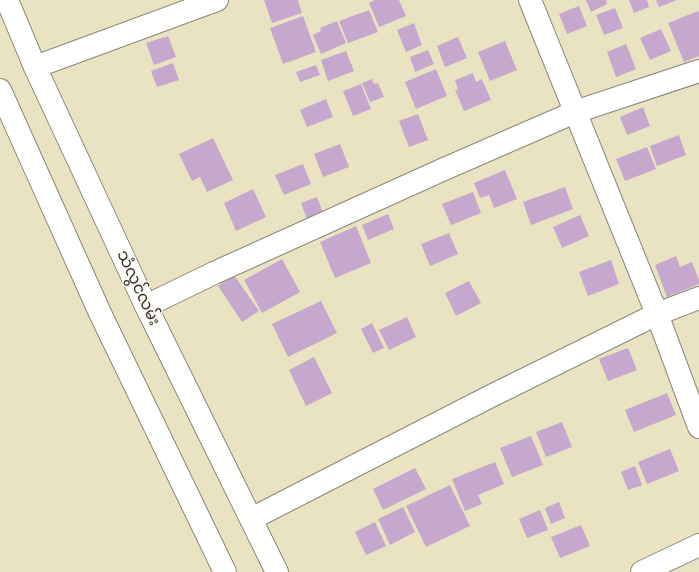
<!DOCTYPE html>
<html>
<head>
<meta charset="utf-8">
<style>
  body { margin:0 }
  canvas { display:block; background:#eae3c1 }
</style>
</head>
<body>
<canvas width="699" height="572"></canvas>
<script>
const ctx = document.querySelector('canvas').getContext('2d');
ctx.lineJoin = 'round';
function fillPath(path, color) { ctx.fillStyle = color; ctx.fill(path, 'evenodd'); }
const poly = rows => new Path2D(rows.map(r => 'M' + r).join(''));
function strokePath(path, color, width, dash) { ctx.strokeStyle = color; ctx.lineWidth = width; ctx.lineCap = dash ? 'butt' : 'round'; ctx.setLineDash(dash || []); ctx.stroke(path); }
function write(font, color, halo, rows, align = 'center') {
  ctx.font = font + ' "EB Garamond","Noto Sans Myanmar",serif'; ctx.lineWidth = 3; ctx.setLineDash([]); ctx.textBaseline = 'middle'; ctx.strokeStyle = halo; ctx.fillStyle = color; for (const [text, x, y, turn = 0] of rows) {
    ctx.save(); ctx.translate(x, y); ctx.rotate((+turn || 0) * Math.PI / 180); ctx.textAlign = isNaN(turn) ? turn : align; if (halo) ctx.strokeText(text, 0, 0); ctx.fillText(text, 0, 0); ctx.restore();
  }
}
fillPath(poly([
  [264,0,298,0,302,13,272,23],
  [375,0,399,0,406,16,379,27,369,3],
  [586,0,606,0,607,4,591,12],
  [629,0,647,0,649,7,634,13],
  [656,0,677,0,659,7],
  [579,6,587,26,567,34,559,14],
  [615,8,623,28,604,35,596,15],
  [369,10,378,32,348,43,339,21],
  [698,11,699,13,699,56,684,62,668,23],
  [303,16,316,52,283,64,270,28],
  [337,21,346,43,321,54,313,35,321,31,320,28],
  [414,23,422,45,406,52,397,30],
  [661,29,671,51,650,60,640,38],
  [168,36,176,57,154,65,146,43],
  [458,37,467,58,445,67,437,46],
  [505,41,517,70,490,81,478,52],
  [626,44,636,69,616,77,607,52],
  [428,50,434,64,415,72,410,57],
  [346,51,354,71,328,81,321,60],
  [173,63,179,80,157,87,151,71],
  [316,65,320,75,300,82,296,72],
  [436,69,447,96,416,109,405,82],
  [473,73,476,82,482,79,491,100,464,111,455,90,458,89,455,80],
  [372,79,374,84,378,83,384,97,370,102,362,83],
  [361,84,371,109,353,116,343,91],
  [326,99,333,117,307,127,300,110],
  [643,107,650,126,627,135,620,117],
  [418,114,428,140,409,147,399,121],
  [679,135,686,155,657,166,650,146],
  [213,138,233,180,207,192,200,177,192,181,179,154],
  [340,144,349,167,323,177,314,154],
  [647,147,656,169,625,181,616,159],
  [303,164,311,184,284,195,275,175],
  [505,170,517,199,494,208,489,195,480,198,474,183],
  [565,187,573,209,531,225,523,202],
  [253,189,266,217,236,231,224,203],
  [473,192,481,213,451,225,442,204],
  [317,197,323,213,307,219,301,203],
  [388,214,394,229,368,240,362,225],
  [580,215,589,236,562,248,553,227],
  [356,226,371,263,335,278,320,242],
  [449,233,458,254,430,266,421,244],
  [676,256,680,267,692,262,699,280,699,284,667,297,655,265],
  [282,259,300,292,262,313,244,280],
  [611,260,619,284,588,296,579,272],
  [234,275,259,311,242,322,218,286],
  [469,281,481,303,456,316,445,293],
  [321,301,337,333,288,357,272,324],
  [407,317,416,337,389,350,379,330],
  [372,323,384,348,373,353,361,329],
  [628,348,637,370,608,381,599,359],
  [314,357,332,393,306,406,289,370],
  [667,393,676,415,634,432,625,410],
  [562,422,572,447,546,457,536,432],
  [531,436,543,465,512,477,500,448],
  [670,449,679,471,647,484,638,462],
  [495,462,504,484,478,495,482,504,465,511,452,479],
  [635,466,642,485,628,490,621,472],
  [415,468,426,489,383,510,373,489],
  [450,485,470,526,426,547,406,506],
  [559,502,565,518,551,524,545,508],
  [403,507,415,532,390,545,378,519],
  [540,510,548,530,527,538,519,519],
  [375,522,386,546,366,555,355,532],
  [581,525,590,546,560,558,551,537]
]), '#c6a7ce');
const minor = poly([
  [530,0,657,314,699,427],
  [35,67,217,0],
  [146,306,214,273,442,170,575,112,699,71],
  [251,519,491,396,657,314,699,298],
  [642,572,699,545]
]);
const major = poly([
  [7,0,35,67,146,306,277,572],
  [0,90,100,313,225,572]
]);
strokePath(minor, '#8a8776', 24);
strokePath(major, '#8a8776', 24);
strokePath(minor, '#fff', 22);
strokePath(major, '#fff', 22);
write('16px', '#2b2b2b', '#fbf7ec', [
  ["သံလွင်လမ်း",138,288,65]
]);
</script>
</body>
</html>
